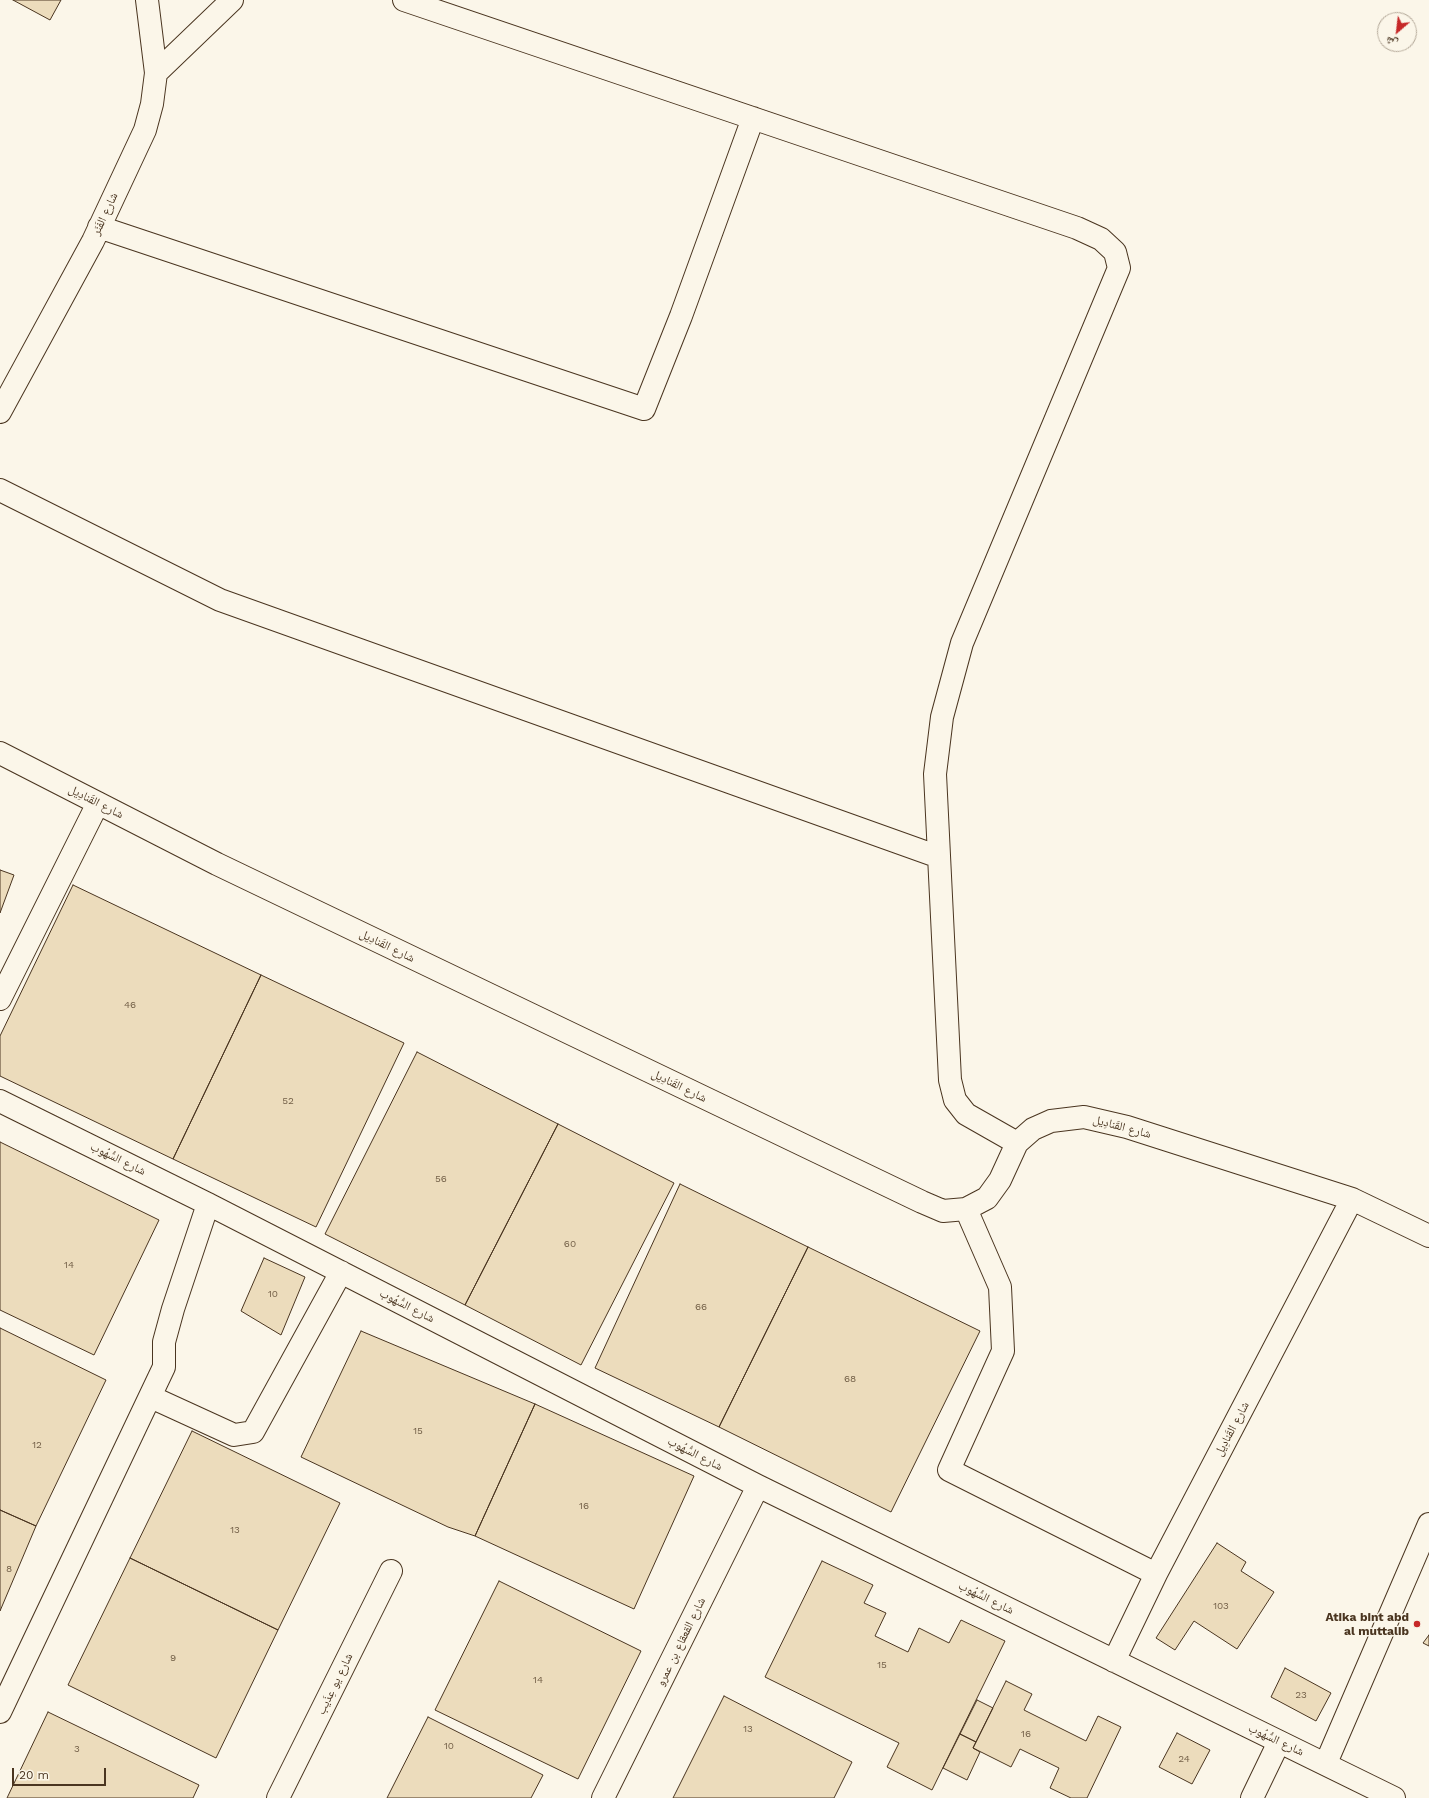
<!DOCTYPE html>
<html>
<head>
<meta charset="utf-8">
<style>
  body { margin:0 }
  #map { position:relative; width:1429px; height:1798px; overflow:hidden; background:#fbf6e9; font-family:"Work Sans","Noto Naskh Arabic",sans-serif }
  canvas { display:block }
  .north { position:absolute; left:1377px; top:12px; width:40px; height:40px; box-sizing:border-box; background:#fbf6e9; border:1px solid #b4a999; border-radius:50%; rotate:208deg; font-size:11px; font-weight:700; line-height:16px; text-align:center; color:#4a3520 }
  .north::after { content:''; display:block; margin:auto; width:14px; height:18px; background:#c62828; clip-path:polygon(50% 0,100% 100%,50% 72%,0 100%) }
  .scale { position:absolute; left:12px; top:1768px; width:94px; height:18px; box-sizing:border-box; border:2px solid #4a3520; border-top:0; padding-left:5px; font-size:12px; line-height:14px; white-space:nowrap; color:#4a3520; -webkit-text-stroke:3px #fbf6e9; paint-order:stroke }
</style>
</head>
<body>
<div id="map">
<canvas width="1429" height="1798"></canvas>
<div class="north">ش</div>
<div class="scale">20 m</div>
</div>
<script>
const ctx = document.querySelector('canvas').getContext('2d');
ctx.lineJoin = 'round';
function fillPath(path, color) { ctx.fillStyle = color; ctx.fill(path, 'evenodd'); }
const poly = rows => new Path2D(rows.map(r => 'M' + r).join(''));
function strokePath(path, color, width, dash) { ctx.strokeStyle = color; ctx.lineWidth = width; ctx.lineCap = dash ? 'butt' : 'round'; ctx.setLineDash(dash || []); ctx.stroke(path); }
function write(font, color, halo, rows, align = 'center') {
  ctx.font = font + ' "Work Sans","Noto Naskh Arabic",sans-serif'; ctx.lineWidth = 3; ctx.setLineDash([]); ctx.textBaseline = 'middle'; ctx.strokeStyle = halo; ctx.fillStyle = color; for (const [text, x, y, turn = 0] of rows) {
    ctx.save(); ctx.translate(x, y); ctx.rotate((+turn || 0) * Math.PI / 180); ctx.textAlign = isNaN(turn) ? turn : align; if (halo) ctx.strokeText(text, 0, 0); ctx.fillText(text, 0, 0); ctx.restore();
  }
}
const building = poly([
  [13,0,61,0,50,20,13,0],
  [0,870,14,875,0,913,0,870],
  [73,885,261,975,173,1159,0,1076,0,1036,73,885],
  [261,975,404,1043,316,1227,173,1159,261,975],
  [417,1052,558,1124,465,1305,325,1234,417,1052],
  [558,1124,674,1183,581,1365,465,1305,558,1124],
  [0,1142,159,1220,94,1355,0,1310,0,1142],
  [680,1184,808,1247,719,1427,595,1368,680,1184],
  [808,1247,980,1331,891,1512,719,1427,808,1247],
  [264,1258,305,1277,281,1335,241,1311,264,1258],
  [0,1328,106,1380,36,1526,0,1510,0,1328],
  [361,1331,535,1404,475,1536,448,1527,301,1457,361,1331],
  [535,1404,694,1476,634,1609,475,1536,535,1404],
  [192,1431,340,1503,278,1630,130,1558,192,1431],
  [0,1510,36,1526,0,1611,0,1510],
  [1217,1543,1246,1562,1241,1571,1274,1592,1237,1649,1194,1621,1175,1650,1156,1638,1217,1543],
  [130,1558,278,1630,216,1758,68,1685,130,1558],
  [822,1561,873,1585,864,1603,886,1613,875,1636,908,1652,919,1628,949,1643,961,1620,1005,1641,932,1790,887,1767,899,1743,765,1677,822,1561],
  [499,1581,641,1651,578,1779,435,1710,499,1581],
  [1429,1635,1429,1646,1423,1643,1429,1635],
  [1285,1668,1331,1693,1316,1721,1271,1697,1285,1668],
  [1006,1681,1032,1694,1024,1710,1086,1741,1098,1716,1121,1727,1087,1798,1071,1798,1050,1788,1059,1768,1020,1749,1011,1767,973,1748,1006,1681],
  [724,1696,852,1762,834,1798,673,1798,724,1696],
  [977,1700,993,1708,976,1742,960,1734,977,1700],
  [48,1712,199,1785,193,1798,7,1798,48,1712],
  [428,1717,543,1775,531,1798,387,1798,428,1717],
  [1177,1733,1210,1750,1192,1784,1159,1767,1177,1733],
  [960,1734,976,1742,973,1748,980,1752,967,1780,943,1768,960,1734]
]);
fillPath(building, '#ecdcbc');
strokePath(building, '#4a3520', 1);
const minor = poly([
  [404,0,1077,228,1101,239,1115,252,1119,268,962,643,942,717,935,774,950,1080,955,1100,966,1114,1017,1143],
  [156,73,232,0],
  [99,227,644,409,681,316,753,118],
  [0,412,93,241,145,130,152,104,156,73,147,0],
  [0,490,220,600,939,857],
  [0,753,217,864,922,1202,943,1211,966,1209,987,1198,1000,1180,1017,1143,1033,1129,1051,1121,1084,1117,1127,1127,1352,1199,1429,1236],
  [0,999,98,803],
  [0,1101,208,1204,758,1486,1394,1798],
  [966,1209,1000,1287,1003,1351,949,1470,1156,1574],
  [151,1397,234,1435,253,1432,341,1272],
  [1114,1661,1156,1574,1352,1199],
  [0,1712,164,1367,164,1342,173,1309,208,1204],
  [1326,1763,1429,1524],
  [278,1798,391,1571],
  [603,1798,758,1486],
  [1252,1798,1279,1742]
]);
strokePath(minor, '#4a3520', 24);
strokePath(minor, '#fbf6e9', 22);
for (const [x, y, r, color] of [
  [1417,1624,4,"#c62828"]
]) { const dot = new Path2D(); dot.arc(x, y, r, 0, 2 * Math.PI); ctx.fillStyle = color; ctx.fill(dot); strokePath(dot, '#fbf6e9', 1.5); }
write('10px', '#725f47', null, [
  ["46",130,1005],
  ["52",288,1101],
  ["56",441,1179],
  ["60",570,1244],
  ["14",69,1265],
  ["10",273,1294],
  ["66",701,1307],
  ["68",850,1379],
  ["15",418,1431],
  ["12",37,1445],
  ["16",584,1506],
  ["13",235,1530],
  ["8",9,1569],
  ["103",1221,1606],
  ["9",173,1658],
  ["15",882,1665],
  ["14",538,1680],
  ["23",1301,1695],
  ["13",748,1729],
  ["16",1026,1734],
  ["10",449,1746],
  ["3",77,1749],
  ["24",1184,1759]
]);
write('12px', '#4a3520', '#fbf6e9', [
  ["شارع الفَنَر",105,214,-65],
  ["شارع القَنادِيل",96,802,27],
  ["شارع القَنادِيل",387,946,26],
  ["شارع القَنادِيل",679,1086,26],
  ["شارع القَنادِيل",1122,1127,15],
  ["شارع السُّهُوب",118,1159,26],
  ["شارع السُّهُوب",407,1306,27],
  ["شارع القَنادِيل",1232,1429,-62],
  ["شارع السُّهُوب",695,1454,27],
  ["شارع السُّهُوب",986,1598,26],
  ["شارع القعقاع بن عمرو",681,1642,-64],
  ["شارع يو عِذَيب",335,1684,-64],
  ["شارع السُّهُوب",1276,1740,25]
]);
write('bold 12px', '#4a3520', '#fbf6e9', [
  ["Atika bint abd",1409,1617],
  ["al muttalib",1409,1631]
], 'right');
</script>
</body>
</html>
